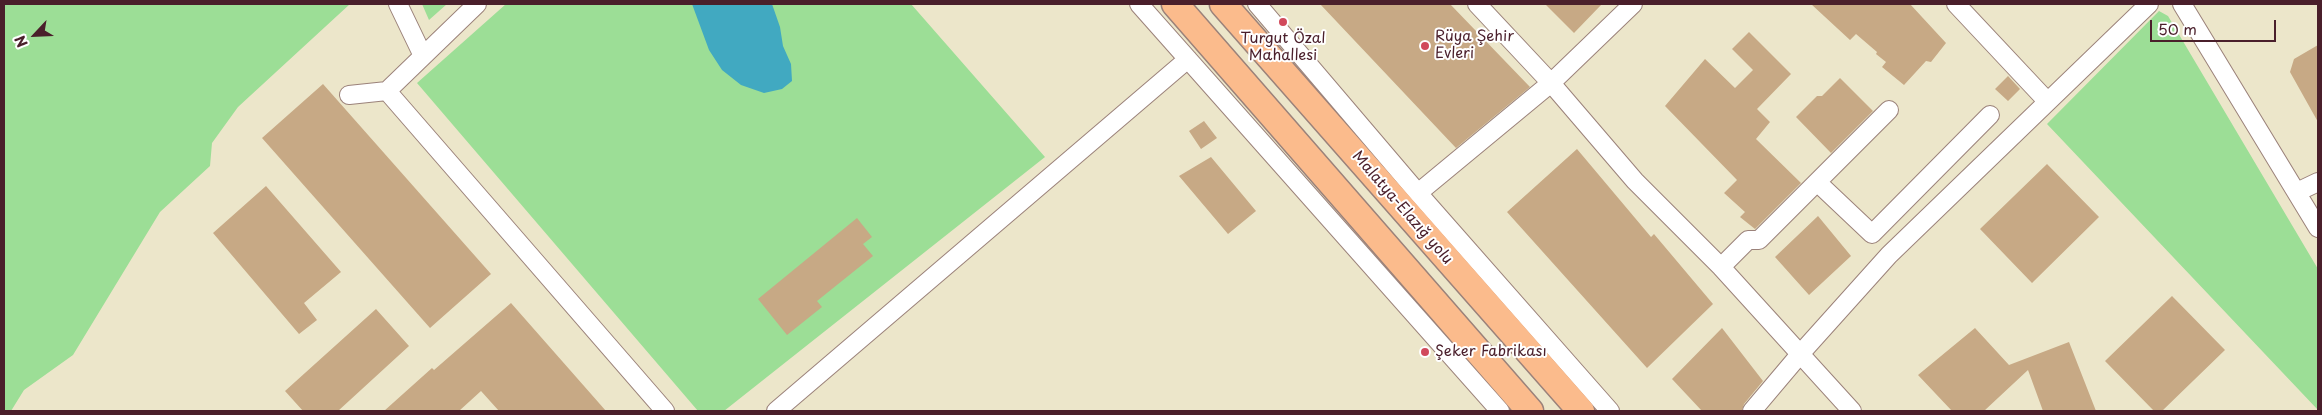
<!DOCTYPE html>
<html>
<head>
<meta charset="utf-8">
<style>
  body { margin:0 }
  #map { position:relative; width:2322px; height:415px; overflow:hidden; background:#ece6ca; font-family:"Playpen Sans",sans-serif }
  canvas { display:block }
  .frame { position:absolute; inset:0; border:5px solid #4a1f2b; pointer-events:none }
  .north { position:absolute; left:10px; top:10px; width:50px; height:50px; -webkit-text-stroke:4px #fff; paint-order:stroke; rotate:245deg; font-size:14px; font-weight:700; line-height:20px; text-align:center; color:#4a1f2b }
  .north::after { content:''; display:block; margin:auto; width:18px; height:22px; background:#4a1f2b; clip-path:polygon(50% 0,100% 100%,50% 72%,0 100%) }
  .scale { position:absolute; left:2150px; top:20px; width:126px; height:22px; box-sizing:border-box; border:2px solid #4a1f2b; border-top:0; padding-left:6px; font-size:15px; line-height:18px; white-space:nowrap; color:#4a1f2b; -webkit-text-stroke:4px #fff; paint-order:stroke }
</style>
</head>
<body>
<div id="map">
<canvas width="2322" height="415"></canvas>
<div class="frame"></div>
<div class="north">N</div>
<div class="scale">50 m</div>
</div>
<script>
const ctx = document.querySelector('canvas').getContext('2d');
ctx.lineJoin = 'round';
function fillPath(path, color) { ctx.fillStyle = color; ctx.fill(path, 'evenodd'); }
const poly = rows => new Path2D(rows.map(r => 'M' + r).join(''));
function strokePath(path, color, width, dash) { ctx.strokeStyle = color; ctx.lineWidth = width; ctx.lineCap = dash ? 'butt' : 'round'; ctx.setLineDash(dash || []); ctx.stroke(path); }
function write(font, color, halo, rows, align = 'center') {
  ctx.font = font + ' "Playpen Sans",sans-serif'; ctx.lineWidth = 4; ctx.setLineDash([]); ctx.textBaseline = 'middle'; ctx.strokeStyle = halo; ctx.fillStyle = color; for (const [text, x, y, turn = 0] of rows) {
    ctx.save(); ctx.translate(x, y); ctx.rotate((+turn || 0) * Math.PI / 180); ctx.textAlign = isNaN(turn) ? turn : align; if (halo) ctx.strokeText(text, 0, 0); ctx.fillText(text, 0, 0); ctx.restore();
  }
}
fillPath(poly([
  [4,4,350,4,238,107,212,143,210,166,160,212,73,355,24,390,11,411,4,411],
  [422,4,447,4,429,20],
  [506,4,911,4,1045,157,724,411,698,411,417,83],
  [2159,11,2168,16,2318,269,2318,410,2047,124]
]), '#9cde96');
fillPath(poly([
  [692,4,772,4,780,27,783,46,791,64,792,81,782,89,764,93,741,85,722,70,709,50]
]), '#41a9c1');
fillPath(poly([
  [1320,4,1450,4,1530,87,1456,148],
  [1545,4,1602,4,1574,33],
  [1811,4,1910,4,1946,43,1931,62,1926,61,1904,85,1882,67,1886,62,1876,54,1877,52,1856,34,1850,40],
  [1749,32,1791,74,1757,109,1770,122,1756,139,1801,183,1755,229,1740,217,1745,212,1724,193,1737,180,1665,106,1705,59,1735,88,1753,70,1732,49],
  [2318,45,2318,122,2290,72,2294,59],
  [2008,76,2020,89,2008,101,1995,89],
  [1840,78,1873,111,1831,153,1796,117,1817,96,1822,96],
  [323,84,491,274,430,328,262,138],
  [1204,121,1217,138,1201,149,1189,131],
  [1577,149,1651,237,1654,234,1713,304,1647,368,1507,212],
  [1211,157,1256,211,1228,234,1179,176],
  [2047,164,2099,217,2032,283,1980,229],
  [266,186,341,272,304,303,317,320,299,334,213,233],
  [1818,216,1851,256,1809,295,1775,257],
  [857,218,872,237,863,244,873,256,817,301,822,307,787,335,758,299],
  [2172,296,2225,350,2162,411,2154,411,2105,361],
  [511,303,606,411,499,411,481,391,459,411,384,411,432,368,434,370],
  [376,309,409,346,338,411,303,411,285,391],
  [1722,328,1763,381,1744,404,1742,411,1702,411,1672,379],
  [1975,328,2009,365,2069,342,2096,411,2043,411,2028,370,1984,411,1952,411,1918,375]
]), '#c7a985');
const minor = poly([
  [398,4,423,56],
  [1139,4,1500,411],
  [1257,4,1418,193,1610,411],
  [1477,4,1551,83,1635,181,1721,267,1852,411],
  [1956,4,2047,101],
  [2182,4,2318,228],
  [387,91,477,4],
  [349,95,387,91,665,411],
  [1817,182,1889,110],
  [2297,192,2318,182],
  [1418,193,1551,83,1633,4],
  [1721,267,1748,240,1759,240,1817,182,1872,234,1990,115],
  [776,411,1188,59],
  [1752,411,1801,353,1889,255,2149,4]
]);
const highway = poly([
  [1175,4,1530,411],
  [1223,4,1581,411]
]);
strokePath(minor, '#9b827a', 20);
strokePath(highway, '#9b827a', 29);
strokePath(minor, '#fff', 18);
strokePath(highway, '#fbbb8c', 26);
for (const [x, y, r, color] of [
  [1283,22,5,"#d1495b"],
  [1425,46,5,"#d1495b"],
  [1425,352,5,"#d1495b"]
]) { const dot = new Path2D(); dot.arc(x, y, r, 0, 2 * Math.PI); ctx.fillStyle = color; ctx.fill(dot); strokePath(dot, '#fff', 2); }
write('15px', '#4a1f2b', '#fff', [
  ["Rüya Şehir",1435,37],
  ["Evleri",1435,54],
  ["Turgut Özal",1283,39,"center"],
  ["Mahallesi",1283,56,"center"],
  ["Şeker Fabrikası",1435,352]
], 'left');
write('15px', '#4a1f2b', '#fff', [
  ["Malatya-Elazığ yolu",1402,208,49]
]);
</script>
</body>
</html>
